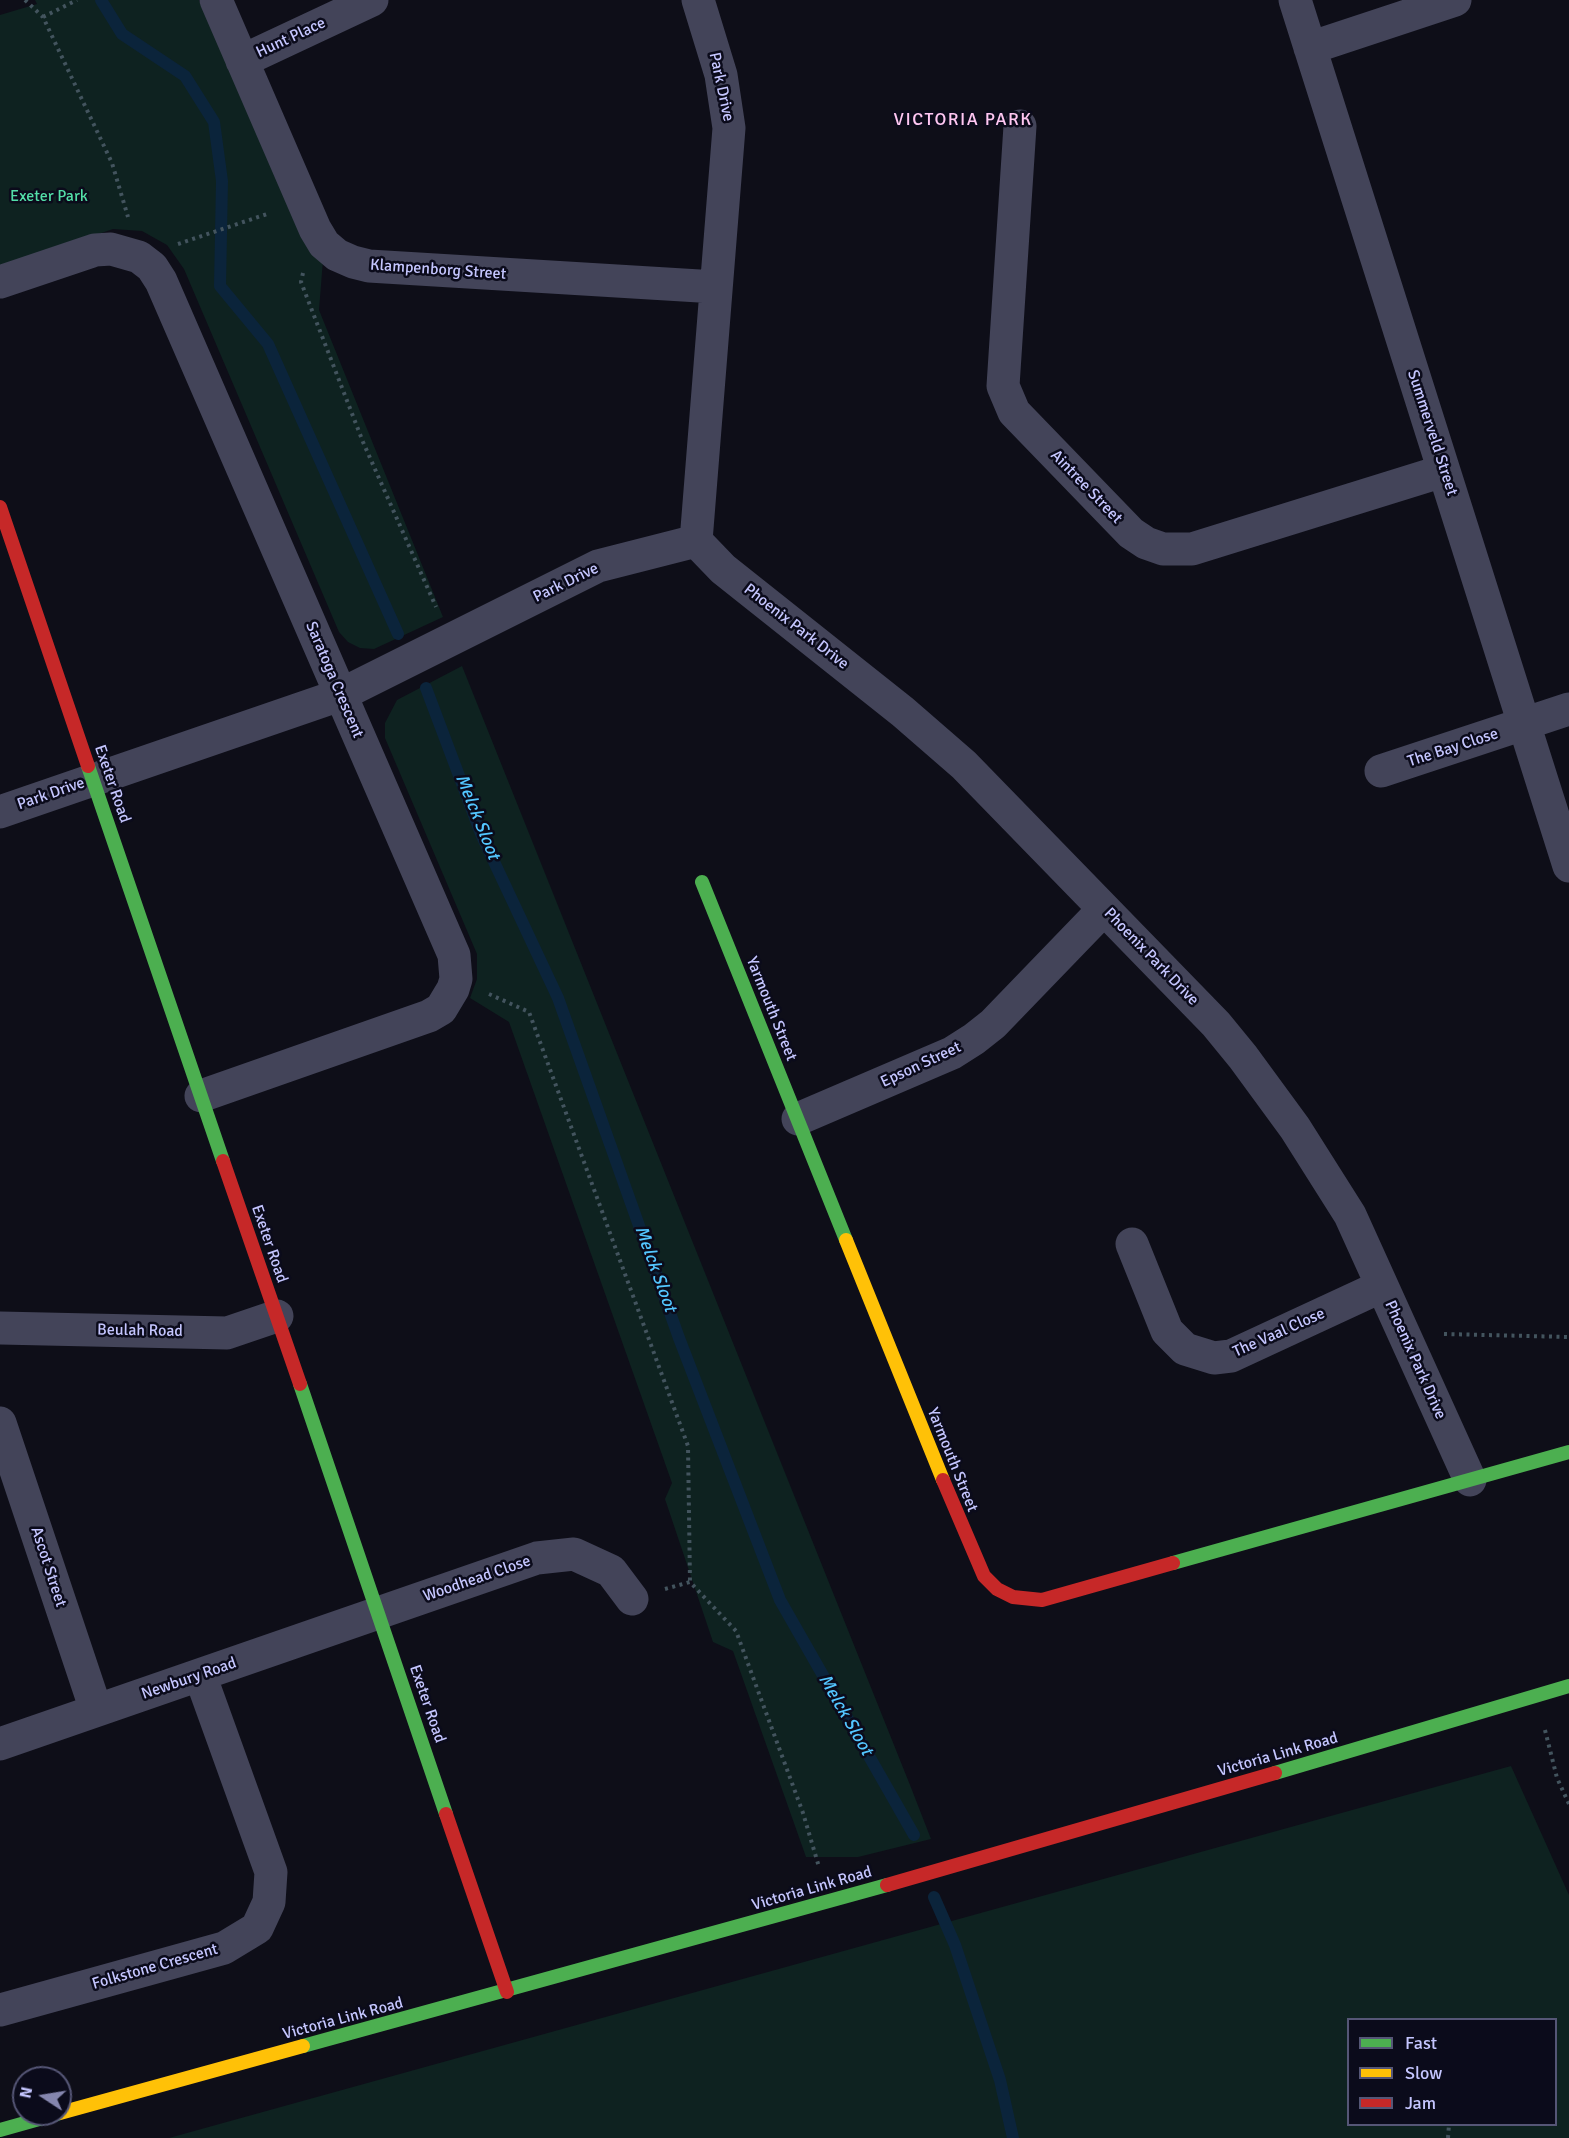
<!DOCTYPE html>
<html>
<head>
<meta charset="utf-8">
<style>
  body { margin:0 }
  #map { position:relative; width:1569px; height:2138px; overflow:hidden; background:#0e0e18; font-family:Signika,sans-serif }
  canvas { display:block }
  .legend { position:absolute; left:1347px; top:2018px; width:210px; height:108px; box-sizing:border-box; background:#0b0b1b; border:2px solid #555676; margin:0; padding:8px 10px; list-style:none; font-size:18px; color:#c5c6ff }
  .legend li { display:flex; align-items:center; gap:12px; height:30px }
  .legend b { width:30px; border:2px solid #555676 }
  .north { position:absolute; left:12px; top:2066px; width:60px; height:60px; box-sizing:border-box; background:#0b0b1b; border:2px solid #555676; border-radius:50%; rotate:282deg; font-size:16px; font-weight:700; line-height:24px; text-align:center; color:#c5c6ff }
  .north::after { content:''; display:block; margin:auto; width:21px; height:27px; background:#8586ae; clip-path:polygon(50% 0,100% 100%,50% 72%,0 100%) }
</style>
</head>
<body>
<div id="map">
<canvas width="1569" height="2138"></canvas>
<ul class="legend">
<li><b style="height:8px;background:#4caf50"></b>Fast</li>
<li><b style="height:8px;background:#ffc107"></b>Slow</li>
<li><b style="height:8px;background:#c62828"></b>Jam</li>
</ul>
<div class="north">N</div>
</div>
<script>
const ctx = document.querySelector('canvas').getContext('2d');
ctx.lineJoin = 'round';
function fillPath(path, color) { ctx.fillStyle = color; ctx.fill(path, 'evenodd'); }
const poly = rows => new Path2D(rows.map(r => 'M' + r).join(''));
function strokePath(path, color, width, dash) { ctx.strokeStyle = color; ctx.lineWidth = width; ctx.lineCap = dash ? 'butt' : 'round'; ctx.setLineDash(dash || []); ctx.stroke(path); }
function write(font, color, halo, rows, align = 'center') {
  ctx.font = font + ' Signika,sans-serif'; ctx.lineWidth = 5; ctx.setLineDash([]); ctx.textBaseline = 'middle'; ctx.strokeStyle = halo; ctx.fillStyle = color; for (const [text, x, y, turn = 0] of rows) {
    ctx.save(); ctx.translate(x, y); ctx.rotate((+turn || 0) * Math.PI / 180); ctx.textAlign = isNaN(turn) ? turn : align; if (halo) ctx.strokeText(text, 0, 0); ctx.fillText(text, 0, 0); ctx.restore();
  }
}
fillPath(poly([
  [35,0,199,0,302,236,323,260,319,310,443,617,374,649,360,648,348,642,339,632,184,269,167,245,142,231,113,229,0,268,0,15,37,4],
  [462,666,910,1785,931,1839,858,1857,806,1857,733,1651,713,1642,665,1499,672,1483,509,1022,470,998,477,979,477,954,385,738,385,723,397,700],
  [1511,1766,1569,1895,1569,2138,169,2138],
  [1348,2020,1556,2020,1556,2124,1348,2124]
]), '#0e2220');
strokePath(poly([
  [101,0,122,34,185,76,214,122,222,181,220,286,268,344,398,634],
  [426,688,481,834,558,998,679,1338,780,1600,914,1835],
  [934,1897,955,1945,1000,2080,1013,2138]
]), '#0b243b', 12);
strokePath(poly([
  [25,0,43,17,112,163,128,217],
  [43,17,77,0],
  [178,244,270,213],
  [303,273,301,282,363,442,436,607],
  [489,994,529,1012,688,1446,690,1582],
  [1444,1334,1569,1337],
  [665,1589,690,1582,736,1631,803,1813,819,1867],
  [1545,1730,1557,1778,1569,1804],
  [1448,2138,1449,2124]
]), '#43545e', 4, [3, 4.5]);
strokePath(poly([
  [216,0,315,229,324,244,337,255,353,262,369,266,716,287],
  [1295,0,1569,866],
  [1310,48,1455,0],
  [242,61,372,0],
  [1020,126,1003,386,1014,412,1131,533,1146,543,1163,549,1192,549,1443,471],
  [0,282,95,250,111,249,139,257,152,267,161,281,454,955,456,979,453,989,441,1009,429,1016,201,1096],
  [696,541,723,569,903,712,964,765,1216,1024,1243,1057,1295,1128,1350,1215,1470,1480],
  [1381,771,1569,709],
  [0,812,340,695,598,566,696,541,729,128,721,75,698,0],
  [798,1119,952,1053,974,1039,993,1024,1104,909],
  [1132,1244,1167,1331,1185,1349,1214,1358,1231,1356,1382,1286],
  [0,1328,227,1333,277,1316],
  [0,1423,96,1710],
  [0,1744,537,1558,574,1554,611,1571,632,1599],
  [0,2010,224,1948,257,1928,269,1902,271,1872,200,1675]
]), '#434459', 33);
strokePath(poly([
  [88,766,223,1161],
  [702,882,846,1240],
  [300,1384,446,1814],
  [1173,1563,1569,1452],
  [1275,1773,1569,1686],
  [303,2046,887,1885],
  [0,2130,57,2114]
]), '#4caf50', 14);
strokePath(poly([
  [846,1240,943,1480],
  [60,2113,303,2046]
]), '#ffc107', 14);
strokePath(poly([
  [0,507,88,766],
  [223,1161,300,1384],
  [943,1480,984,1576,997,1589,1013,1597,1042,1600,1173,1563],
  [446,1814,507,1992],
  [887,1885,1275,1773]
]), '#c62828', 14);
write('16px', '#c5c6ff', '#0b0b1b', [
  ["Hunt Place",291,38,-25],
  ["Park Drive",721,87,78],
  ["Klampenborg Street",438,270,4],
  ["Summerveld Street",1432,433,72],
  ["Aintree Street",1086,487,46],
  ["Park Drive",566,583,-26],
  ["Phoenix Park Drive",796,627,38],
  ["Saratoga Crescent",334,680,67],
  ["The Bay Close",1453,748,-18],
  ["Exeter Road",112,784,71],
  ["Park Drive",51,794,-19],
  ["Phoenix Park Drive",1151,957,46],
  ["Yarmouth Street",771,1009,68],
  ["Epson Street",921,1065,-25],
  ["Exeter Road",269,1244,71],
  ["Beulah Road",140,1331,1],
  ["The Vaal Close",1279,1333,-24],
  ["Phoenix Park Drive",1415,1360,66],
  ["Yarmouth Street",952,1460,68],
  ["Ascot Street",48,1567,72],
  ["Woodhead Close",477,1579,-19],
  ["Newbury Road",189,1679,-19],
  ["Exeter Road",427,1704,71],
  ["Victoria Link Road",1278,1755,-16],
  ["Victoria Link Road",812,1889,-16],
  ["Folkstone Crescent",155,1967,-16],
  ["Victoria Link Road",343,2019,-15]
]);
write('16px', '#53dea8', '#0b0b1b', [
  ["Exeter Park",49,197]
]);
ctx.letterSpacing = '1.5px';
write('18px', '#ffc7f2', '#0b0b1b', [
  ["VICTORIA PARK",963,120]
]);
ctx.letterSpacing = '0px';
write('italic 18px', '#53c6ff', '#0b0b1b', [
  ["Melck Sloot",477,817,68],
  ["Melck Sloot",655,1269,70],
  ["Melck Sloot",845,1715,60]
]);
</script>
</body>
</html>
